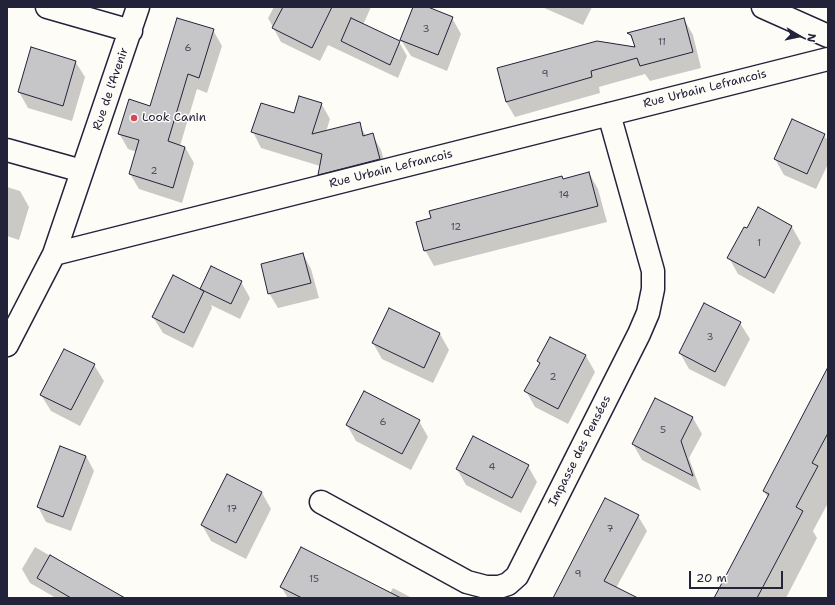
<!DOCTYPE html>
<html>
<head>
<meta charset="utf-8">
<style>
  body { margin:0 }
  #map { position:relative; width:835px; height:605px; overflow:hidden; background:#fdfcf7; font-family:"Shantell Sans",sans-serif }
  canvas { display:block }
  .frame { position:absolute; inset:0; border:8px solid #22223b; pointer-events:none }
  .north { position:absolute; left:779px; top:16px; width:40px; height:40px; -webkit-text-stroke:3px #fdfcf7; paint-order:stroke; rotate:99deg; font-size:11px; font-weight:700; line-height:16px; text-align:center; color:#22223b }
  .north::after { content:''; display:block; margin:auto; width:14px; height:18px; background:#22223b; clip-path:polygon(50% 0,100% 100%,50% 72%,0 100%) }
  .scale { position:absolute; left:689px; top:571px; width:94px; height:18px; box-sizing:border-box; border:2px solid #22223b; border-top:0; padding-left:5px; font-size:12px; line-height:14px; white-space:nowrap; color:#22223b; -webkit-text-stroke:3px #fdfcf7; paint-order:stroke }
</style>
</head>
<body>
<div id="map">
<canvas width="835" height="605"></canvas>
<div class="frame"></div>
<div class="north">N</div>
<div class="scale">20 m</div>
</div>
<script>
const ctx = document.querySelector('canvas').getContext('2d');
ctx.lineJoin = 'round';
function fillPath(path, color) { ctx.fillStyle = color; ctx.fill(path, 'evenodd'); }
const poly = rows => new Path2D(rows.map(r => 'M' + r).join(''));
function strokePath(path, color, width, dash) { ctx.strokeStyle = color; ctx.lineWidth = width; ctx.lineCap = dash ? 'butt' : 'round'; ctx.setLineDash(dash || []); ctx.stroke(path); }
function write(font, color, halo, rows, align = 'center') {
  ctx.font = font + ' "Shantell Sans",sans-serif'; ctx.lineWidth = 3; ctx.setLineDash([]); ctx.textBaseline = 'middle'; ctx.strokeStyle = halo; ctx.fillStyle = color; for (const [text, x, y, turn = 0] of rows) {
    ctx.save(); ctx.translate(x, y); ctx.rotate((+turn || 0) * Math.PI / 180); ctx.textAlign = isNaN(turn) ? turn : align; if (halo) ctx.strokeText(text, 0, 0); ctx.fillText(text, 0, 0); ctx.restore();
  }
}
fillPath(poly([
  [274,7,371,7,363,25,399,42,407,56,398,78,328,45,320,61,281,42,268,18],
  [414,7,425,7,452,18,461,34,447,71,411,56,401,40],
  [542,7,592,7,583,25],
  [684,19,693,35,701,68,650,81,645,74,599,87,600,93,515,117,506,102,636,48,629,33],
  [213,30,222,46,207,93,197,89,180,146,185,147,194,163,182,203,139,189,130,174,137,152,128,149,119,133,151,107],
  [75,61,85,77,72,121,28,108,19,92],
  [321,103,330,119,326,132,359,124,366,136,372,134,381,150,388,174,328,190,319,174,320,166,261,148,253,132],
  [824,135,828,141,828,164,816,189,784,175,775,159],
  [589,173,598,189,607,222,434,266,425,250,563,180],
  [7,187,20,191,29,207,19,240,7,236],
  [758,209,792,227,801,243,774,294,738,274,729,258,747,230],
  [303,254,311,269,319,298,278,308,269,293],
  [241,282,250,298,240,319,211,305,212,308,193,348,163,333,153,317,201,289],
  [740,323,750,339,725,387,689,369,680,353],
  [440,334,449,350,433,383,382,359,373,343],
  [551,338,586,356,595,372,568,424,535,407,526,391,540,364,538,361],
  [94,365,104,381,80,426,51,411,41,395],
  [828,369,828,503,813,531,817,538,786,598,715,598,768,498,764,491],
  [693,418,702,434,689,458,701,491,642,460,633,444],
  [419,421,428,437,411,470,356,441,347,425],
  [86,456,94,471,71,531,46,522,38,507],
  [528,466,537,482,521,513,466,485,457,469],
  [227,476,262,493,271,509,246,559,211,541,202,525],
  [638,516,647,531,616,588,622,598,554,598],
  [35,547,107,589,112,598,56,598,30,583,22,569],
  [281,587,390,593,393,588,412,598,288,598]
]), '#0003');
const building = poly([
  [283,7,332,7,312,48,272,28,283,7],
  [413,7,428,7,453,17,438,55,400,40,413,7],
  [177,18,214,29,199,78,188,74,168,141,185,147,173,188,129,174,139,140,118,134,129,99,150,106,177,18],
  [351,18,400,41,390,65,341,41,351,18],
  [684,18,693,52,640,66,637,58,591,71,592,77,506,102,497,68,597,41,635,47,631,35,627,33,684,18],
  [31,47,76,61,63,106,18,92,31,47],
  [299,96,322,103,312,134,360,122,363,136,373,133,380,159,318,175,322,154,251,132,261,103,294,113,299,96],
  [792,119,825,134,807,174,774,159,792,119],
  [589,172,598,206,424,251,416,222,431,218,429,211,562,176,563,179,589,172],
  [758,207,792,226,765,278,727,258,744,227,747,228,758,207],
  [303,253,311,283,268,294,261,264,303,253],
  [211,266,242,281,231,304,200,289,211,266],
  [173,275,204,291,184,333,152,317,173,275],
  [704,303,741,322,715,372,679,353,704,303],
  [389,308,440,333,424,368,372,343,389,308],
  [550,337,586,355,558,409,524,391,540,363,537,361,550,337],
  [64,349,95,364,71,410,40,395,64,349],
  [828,367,828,433,812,463,818,466,796,507,803,511,757,598,714,598,769,494,763,491,828,367],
  [364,391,420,420,402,454,346,425,364,391],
  [655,398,693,417,681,441,693,476,632,444,655,398],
  [473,436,529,465,512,498,456,469,473,436],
  [60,446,86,456,63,517,37,507,60,446],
  [227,474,262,492,236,543,201,525,227,474],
  [605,498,639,515,604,581,638,598,553,598,605,498],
  [301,547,401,598,302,598,280,587,301,547],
  [50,555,125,598,71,598,37,578,50,555]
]);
fillPath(building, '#c6c6c8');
strokePath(building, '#22223b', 1);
const minor = poly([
  [47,7,131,31],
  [763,7,828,36],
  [7,150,82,171],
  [54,254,138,7],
  [7,345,54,254,828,59],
  [321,502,467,582,486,587,499,587,508,584,517,576,639,334,648,313,653,289,653,271,609,114]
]);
strokePath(minor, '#22223b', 25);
strokePath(minor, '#fdfcf7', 22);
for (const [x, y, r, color] of [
  [134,118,4,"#d1495b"]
]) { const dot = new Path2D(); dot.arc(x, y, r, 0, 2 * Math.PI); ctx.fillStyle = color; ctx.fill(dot); strokePath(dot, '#fdfcf7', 1.5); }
write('10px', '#4b4b5e', null, [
  ["3",426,29],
  ["11",662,42],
  ["6",188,48],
  ["9",545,74],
  ["2",154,171],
  ["14",564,195],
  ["12",456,227],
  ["1",759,243],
  ["3",710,337],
  ["2",553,377],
  ["6",383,422],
  ["5",663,430],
  ["4",492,467],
  ["17",232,509],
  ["7",610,529],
  ["9",578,574],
  ["15",314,579]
]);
write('12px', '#22223b', '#fdfcf7', [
  ["Rue de l'Avenir",111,89,-71],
  ["Rue Urbain Lefrancois",705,89,-14],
  ["Rue Urbain Lefrancois",391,169,-14],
  ["Impasse des Pensées",580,451,-63]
]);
write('12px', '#22223b', '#fdfcf7', [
  ["Look Canin",142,118]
], 'left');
</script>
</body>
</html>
